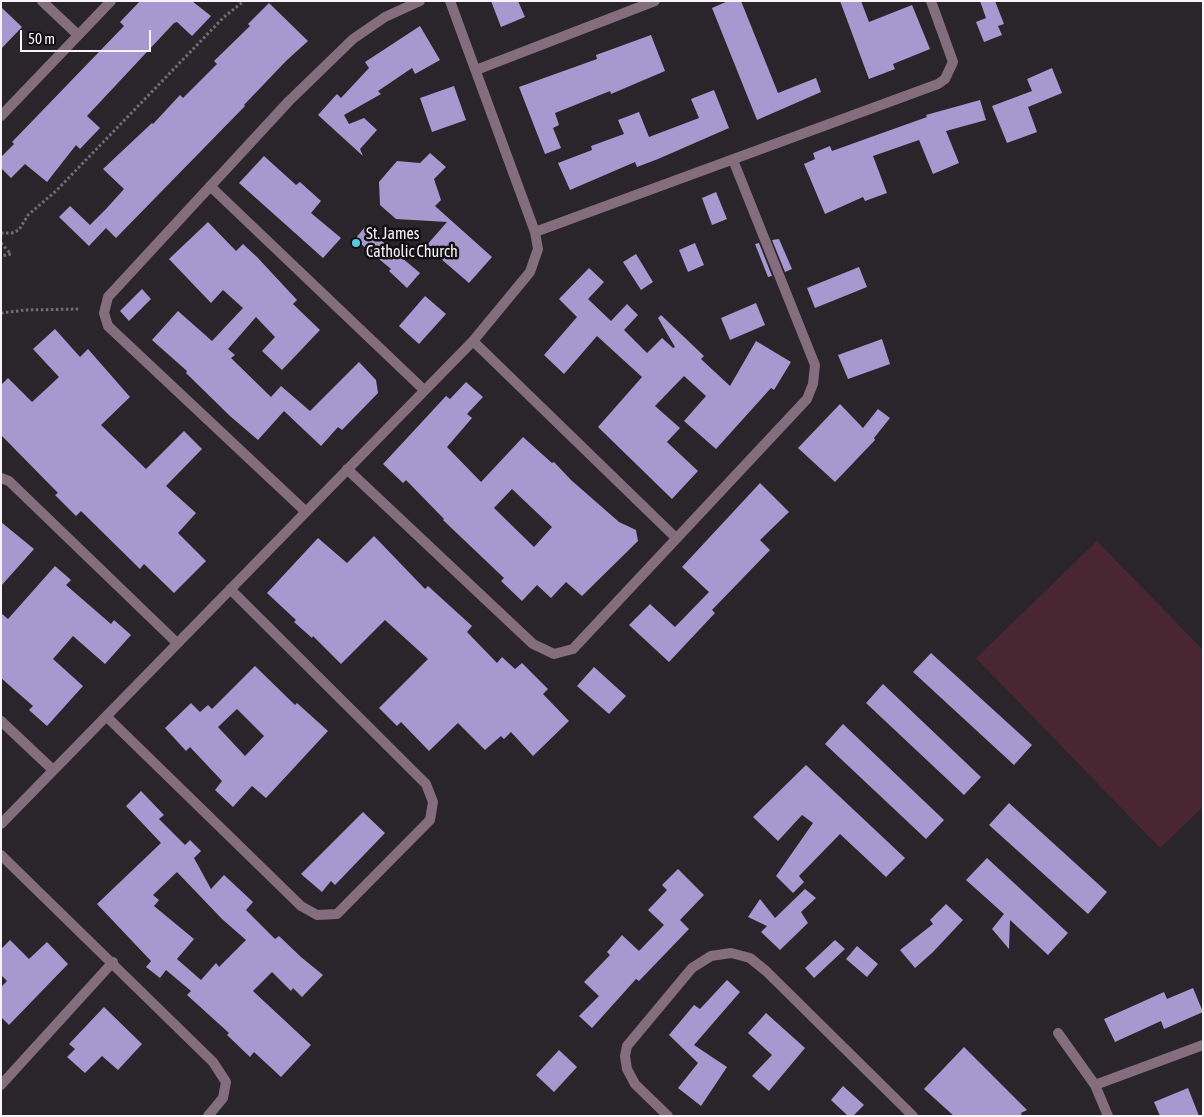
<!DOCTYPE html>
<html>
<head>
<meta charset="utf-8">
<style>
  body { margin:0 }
  #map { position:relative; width:1204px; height:1117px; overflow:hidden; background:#2a252b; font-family:"Asap Condensed",sans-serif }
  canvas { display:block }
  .frame { position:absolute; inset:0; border:2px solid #f7f3f8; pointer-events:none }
  .scale { position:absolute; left:20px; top:30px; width:131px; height:22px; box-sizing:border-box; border:2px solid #f7f3f8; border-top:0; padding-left:6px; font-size:15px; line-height:18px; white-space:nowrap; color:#f7f3f8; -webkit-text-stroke:4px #110f12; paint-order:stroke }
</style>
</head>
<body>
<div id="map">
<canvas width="1204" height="1117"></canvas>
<div class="frame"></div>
<div class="scale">50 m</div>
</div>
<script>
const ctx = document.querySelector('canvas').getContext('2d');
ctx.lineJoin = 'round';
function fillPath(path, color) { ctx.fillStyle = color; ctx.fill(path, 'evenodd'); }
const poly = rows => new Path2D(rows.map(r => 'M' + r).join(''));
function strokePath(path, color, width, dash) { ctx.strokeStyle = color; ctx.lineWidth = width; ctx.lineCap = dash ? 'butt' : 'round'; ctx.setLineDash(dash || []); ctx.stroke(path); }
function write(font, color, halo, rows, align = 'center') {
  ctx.font = font + ' "Asap Condensed",sans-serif'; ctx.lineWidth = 5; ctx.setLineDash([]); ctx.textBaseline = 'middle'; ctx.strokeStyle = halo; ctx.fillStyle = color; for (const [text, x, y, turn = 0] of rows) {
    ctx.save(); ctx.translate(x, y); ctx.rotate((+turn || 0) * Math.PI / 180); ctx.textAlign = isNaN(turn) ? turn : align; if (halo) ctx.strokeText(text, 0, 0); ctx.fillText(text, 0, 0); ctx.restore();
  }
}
fillPath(poly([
  [1097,541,1203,650,1203,807,1160,848,976,658]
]), '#492631');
fillPath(poly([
  [140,1,192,1,211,16,192,36,177,22,174,23,87,116,100,128,80,149,76,145,47,182,25,164,11,178,1,168,1,157,14,144,12,142,124,26,120,22],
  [491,1,518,1,525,17,501,27],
  [728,1,741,1,778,93,816,78,821,92,757,120,712,8],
  [840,1,861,1,869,22,912,5,930,49,893,64,895,69,869,79],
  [980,1,995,1,1004,24,998,26,1002,35,984,42,976,22,986,18],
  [269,3,308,41,286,61,244,105,245,106,116,238,106,228,89,246,59,217,70,206,90,225,106,209,124,189,103,169,152,123,153,124,180,95,183,98,217,64,214,61,250,26,248,24],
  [1,7,22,27,1,49],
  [420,26,440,60,415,74,412,68,378,91,381,94,344,115,349,124,364,118,377,130,360,149,363,156,318,115,337,94,341,98,369,68,365,62],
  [651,35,665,71,611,94,610,91,555,113,559,125,553,128,561,148,545,154,519,87,597,59,596,55],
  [1052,68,1062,93,1028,107,1037,132,1007,143,992,106,1032,91,1027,79],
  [454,86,466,120,432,132,420,98],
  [714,90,729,128,658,159,637,167,635,162,570,190,558,163,592,150,591,146,624,134,618,120,639,112,649,137,699,118,691,99],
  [980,100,986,120,946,131,959,163,933,174,919,140,873,156,887,193,865,201,863,197,825,214,804,164,815,159,813,153,830,146,832,151,927,117,926,115],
  [430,153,446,167,434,179,441,200,435,206,492,257,469,283,426,246,447,222,396,219,380,205,379,182,397,161,420,163],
  [264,156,296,185,300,182,321,201,311,213,341,238,323,258,239,183],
  [716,192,727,219,712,225,702,198],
  [208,222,236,251,243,244,257,257,297,300,293,304,320,330,282,370,262,351,275,337,256,317,228,349,235,355,231,358,271,397,281,386,310,411,359,362,376,380,378,393,342,430,338,427,321,446,284,411,258,440,230,416,186,373,187,371,152,340,178,311,212,341,243,308,223,290,211,303,169,259],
  [365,227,420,273,407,288,389,271,391,269,355,239],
  [779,239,792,269,785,272,772,240],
  [695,243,704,265,688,272,679,250],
  [759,243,772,276,768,277,755,244],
  [636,254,653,282,641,290,623,262],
  [859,267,867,287,815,308,807,288],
  [589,268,604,282,588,299,611,321,627,304,638,315,624,330,647,353,662,338,673,348,675,347,658,318,661,315,704,356,701,359,730,386,756,341,791,362,774,390,771,388,716,449,684,421,706,396,684,376,655,406,680,428,667,442,698,471,672,499,598,427,642,377,597,336,564,374,544,355,577,317,559,299],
  [142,289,151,299,129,321,120,311],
  [425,296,446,314,419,344,399,326],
  [756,303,765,325,730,340,721,318],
  [55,329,80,357,88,349,130,397,101,425,146,469,184,431,202,449,166,486,196,513,178,533,206,561,174,593,144,564,140,569,81,511,76,516,55,495,58,493,1,435,1,385,8,378,32,402,59,377,33,349],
  [882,339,890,364,848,379,838,355],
  [466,382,483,397,467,414,472,418,447,447,481,482,523,437,552,463,554,462,571,480,619,522,636,530,638,541,582,596,566,582,551,598,537,585,522,601,501,581,504,578,443,520,444,519,406,480,403,483,383,464,446,396,450,399],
  [512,489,552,527,534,547,494,508],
  [840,404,863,428,878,409,890,418,874,438,875,440,835,482,798,448],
  [760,483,789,512,760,540,770,550,712,610,715,613,669,662,629,625,650,604,675,627,709,592,682,567],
  [1,522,34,549,1,586],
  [374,536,425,589,428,586,472,626,467,632,497,663,502,657,515,669,522,663,548,689,543,694,569,721,533,756,511,732,504,739,501,736,485,750,458,723,429,751,401,722,397,726,379,708,428,659,385,620,341,664,313,636,312,638,294,622,296,620,267,593,318,538,347,563],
  [55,566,71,580,66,585,111,624,114,620,131,635,105,664,73,636,53,659,83,686,47,726,29,710,33,706,1,678,1,613,8,619],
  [931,653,1032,745,1014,765,913,672],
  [255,666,295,705,297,703,328,731,266,798,252,786,233,807,215,790,222,781,190,747,186,751,165,728,191,703,200,712,208,705,212,709],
  [237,709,264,736,245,756,218,727],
  [594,667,626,696,609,714,577,686],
  [883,684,981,777,964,795,866,703],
  [843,724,944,820,926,839,825,744],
  [806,765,905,858,886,877,840,834,799,876,804,882,793,893,776,876,813,823,802,815,778,841,753,817],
  [141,791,164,815,159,819,185,845,190,840,201,851,194,858,211,889,224,875,253,902,246,910,275,939,279,936,301,957,323,975,302,997,293,988,291,991,272,972,253,991,311,1045,281,1077,254,1052,250,1057,227,1035,229,1033,187,995,191,991,166,970,160,978,146,967,151,961,97,904,161,843,126,806],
  [177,872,222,919,246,940,219,967,216,963,201,980,177,959,194,939,154,906,159,900,153,895],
  [1009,803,1107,892,1088,914,989,825],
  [363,812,385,833,335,885,331,881,322,892,301,874],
  [987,858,1068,933,1048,955,1010,920,1009,949,992,929,1004,914,966,880],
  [678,869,704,895,680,920,689,929,639,981,636,979,592,1028,579,1016,599,996,584,982,610,955,607,952,622,935,639,951,664,925,648,910,667,890,662,885],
  [805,889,816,898,801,912,808,923,780,950,761,932,767,926,748,917,760,899,775,918],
  [946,904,963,920,933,952,915,968,900,950,933,924,930,920],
  [10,940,29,959,47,942,68,964,9,1025,1,1017,1,987,7,981,1,975,1,949],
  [835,940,845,949,814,978,805,968],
  [857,946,878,964,867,977,846,959],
  [727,980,740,992,694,1045,727,1067,701,1106,678,1088,698,1063,669,1035,694,1005,700,1009],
  [1193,988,1203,1012,1164,1029,1161,1021,1115,1042,1104,1019,1164,992,1167,999],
  [104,1007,142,1044,118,1070,102,1056,85,1073,67,1057,75,1049,69,1044],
  [766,1013,805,1048,769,1091,752,1076,772,1055,748,1033],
  [964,1047,1027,1110,1021,1113,1022,1116,954,1116,924,1089],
  [559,1050,577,1067,554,1092,536,1075],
  [843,1086,864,1105,853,1116,848,1116,831,1100],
  [1188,1088,1199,1116,1160,1116,1154,1102]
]), '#a898d0');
strokePath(poly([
  [1,233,12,233,19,230,28,215,56,191,224,17,244,1],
  [1,243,11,254,1,256],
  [1,313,26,310,79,309]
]), '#736e74', 3, [2.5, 2.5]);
strokePath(poly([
  [42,1,78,35],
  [476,70,655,1],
  [1,116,111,1],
  [210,186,424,390],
  [535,232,938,84,945,79,953,62,931,1],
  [473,341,676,538],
  [347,469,533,644,554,654,573,649,807,399,813,384,815,365,733,160],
  [1,478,9,481,177,643],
  [305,511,108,326,104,313,108,297,289,101,353,39,385,17,420,1],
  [107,717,301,906,317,915,337,914,430,820,433,802,426,784,230,589],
  [1,721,53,770],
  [1,824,473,341,530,272,538,249,535,232,450,1],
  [1,855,213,1062,226,1082,223,1098,208,1116],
  [1058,1033,1095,1085,1108,1116],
  [1,1085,113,962],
  [1095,1085,1203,1045],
  [668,1116,635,1084,627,1069,625,1056,627,1046,692,968,711,956,731,953,750,958,766,971,913,1116]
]), '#846d7c', 10);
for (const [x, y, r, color] of [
  [356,243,5,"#57c9e2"]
]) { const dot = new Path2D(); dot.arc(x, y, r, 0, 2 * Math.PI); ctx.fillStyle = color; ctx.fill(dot); strokePath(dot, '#110f12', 2); }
write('16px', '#f7f3f8', '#110f12', [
  ["St. James",366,234],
  ["Catholic Church",366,252]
], 'left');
</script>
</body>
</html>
